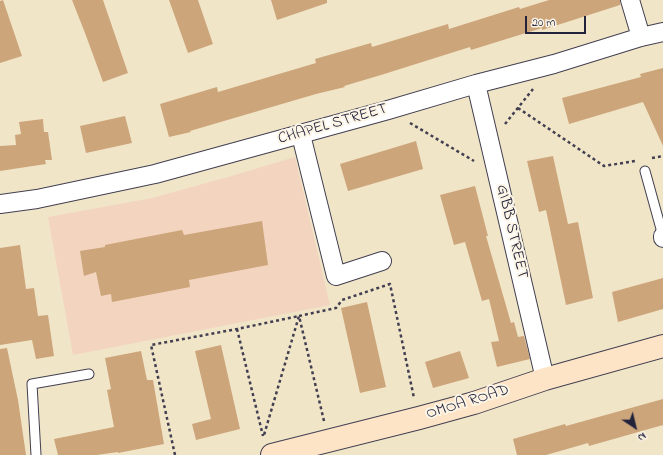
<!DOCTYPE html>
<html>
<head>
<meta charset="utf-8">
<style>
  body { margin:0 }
  #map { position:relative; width:663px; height:455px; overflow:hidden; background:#f1e5c8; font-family:"Indie Flower",sans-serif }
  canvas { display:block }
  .north { position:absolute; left:615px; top:407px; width:40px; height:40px; -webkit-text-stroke:3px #fcf5e5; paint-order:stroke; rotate:145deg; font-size:11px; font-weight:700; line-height:16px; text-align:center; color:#22223b }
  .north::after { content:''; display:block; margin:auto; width:14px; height:18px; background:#22223b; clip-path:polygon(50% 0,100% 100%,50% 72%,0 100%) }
  .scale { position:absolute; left:525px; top:16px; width:61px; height:18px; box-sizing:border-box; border:2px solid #22223b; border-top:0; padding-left:5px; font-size:12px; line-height:14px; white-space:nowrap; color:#22223b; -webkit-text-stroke:3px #fcf5e5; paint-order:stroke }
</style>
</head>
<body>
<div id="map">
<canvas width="663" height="455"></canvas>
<div class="north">N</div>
<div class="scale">20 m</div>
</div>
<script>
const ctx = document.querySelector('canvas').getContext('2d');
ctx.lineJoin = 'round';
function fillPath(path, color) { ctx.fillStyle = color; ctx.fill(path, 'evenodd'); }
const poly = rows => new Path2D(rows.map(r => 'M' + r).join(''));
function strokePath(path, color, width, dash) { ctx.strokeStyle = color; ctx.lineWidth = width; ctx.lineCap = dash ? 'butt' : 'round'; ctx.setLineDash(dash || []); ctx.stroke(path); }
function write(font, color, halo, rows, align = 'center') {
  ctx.font = font + ' "Indie Flower",sans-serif'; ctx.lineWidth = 4; ctx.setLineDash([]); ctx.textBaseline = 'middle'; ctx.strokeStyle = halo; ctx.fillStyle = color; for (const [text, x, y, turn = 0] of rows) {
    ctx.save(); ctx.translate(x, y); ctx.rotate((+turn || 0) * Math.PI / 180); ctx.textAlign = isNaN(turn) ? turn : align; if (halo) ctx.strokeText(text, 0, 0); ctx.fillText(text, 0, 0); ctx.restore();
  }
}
fillPath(poly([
  [295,157,330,305,73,355,48,217,152,198,228,177]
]), '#f3d4bf');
fillPath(poly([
  [3,0,22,56,0,63,0,1],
  [72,0,103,0,128,73,103,82,85,33],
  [169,0,198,0,213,44,188,53],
  [271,0,327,0,327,3,277,20],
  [549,0,620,0,620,5,542,30,542,28,471,50,470,47,381,75,344,86,345,87,316,94,190,131,191,132,169,137,160,104,217,87,218,92,316,63,315,59,371,43,372,47,448,24,449,29,519,7,520,9],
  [663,68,663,146,643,102,569,124,562,98,641,77,640,74],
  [125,116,132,143,86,153,80,126],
  [43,119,44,132,48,132,52,160,45,160,46,164,0,171,0,146,16,145,15,135,21,134,19,122],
  [416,141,423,169,348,191,340,164],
  [553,156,568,224,578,222,593,298,566,305,546,210,539,212,527,161],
  [475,186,488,236,486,236,511,323,514,322,518,337,524,336,530,359,497,367,491,342,499,341,489,299,482,301,465,242,454,245,440,195],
  [262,221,268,265,189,280,190,287,112,302,111,294,101,296,96,272,84,276,80,251,105,247,105,245,182,230,184,235],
  [20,245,26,289,34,288,38,316,48,315,54,356,36,359,32,340,0,345,0,248],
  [663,278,663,309,618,322,612,292],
  [367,302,386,387,360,393,341,308],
  [221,345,240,429,196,440,192,424,211,419,195,351],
  [7,348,18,400,26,455,0,455,0,349],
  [141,351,147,380,153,380,164,444,118,453,118,452,97,455,58,455,54,439,114,427,107,390,111,389,105,358],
  [460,351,469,378,433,388,425,362],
  [663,399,663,425,589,446,588,443,546,455,517,455,513,439,565,424,566,426]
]), '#cda57b');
const service = poly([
  [645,171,663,236],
  [36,455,32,384,89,374]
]);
const minor = poly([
  [630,0,641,37],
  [476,84,545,379],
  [301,135,336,276,382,261],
  [0,204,37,199,155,174,388,110,476,84,554,64,641,37,663,32],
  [663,236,663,238]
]);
const secondary = poly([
  [272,455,419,418,474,403,545,379,663,346]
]);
strokePath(service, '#413f50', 11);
strokePath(minor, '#413f50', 20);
strokePath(secondary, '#413f50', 24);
strokePath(poly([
  [518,108,604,166,635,161],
  [410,123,474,161],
  [505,124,533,89],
  [652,158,663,156],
  [237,329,263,436],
  [324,421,299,316,336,308,342,300,390,284,414,398],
  [175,455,151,345,237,329,299,316,264,435]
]), '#413f50', 2.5, [3, 3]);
strokePath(service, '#fff', 9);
strokePath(minor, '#fff', 18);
strokePath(secondary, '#fee4c6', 22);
write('16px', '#22223b', '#fcf5e5', [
  ["CHAPEL STREET",333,125,-16],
  ["GIBB STREET",511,232,77],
  ["OMOA ROAD",468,403,-17]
]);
</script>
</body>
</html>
